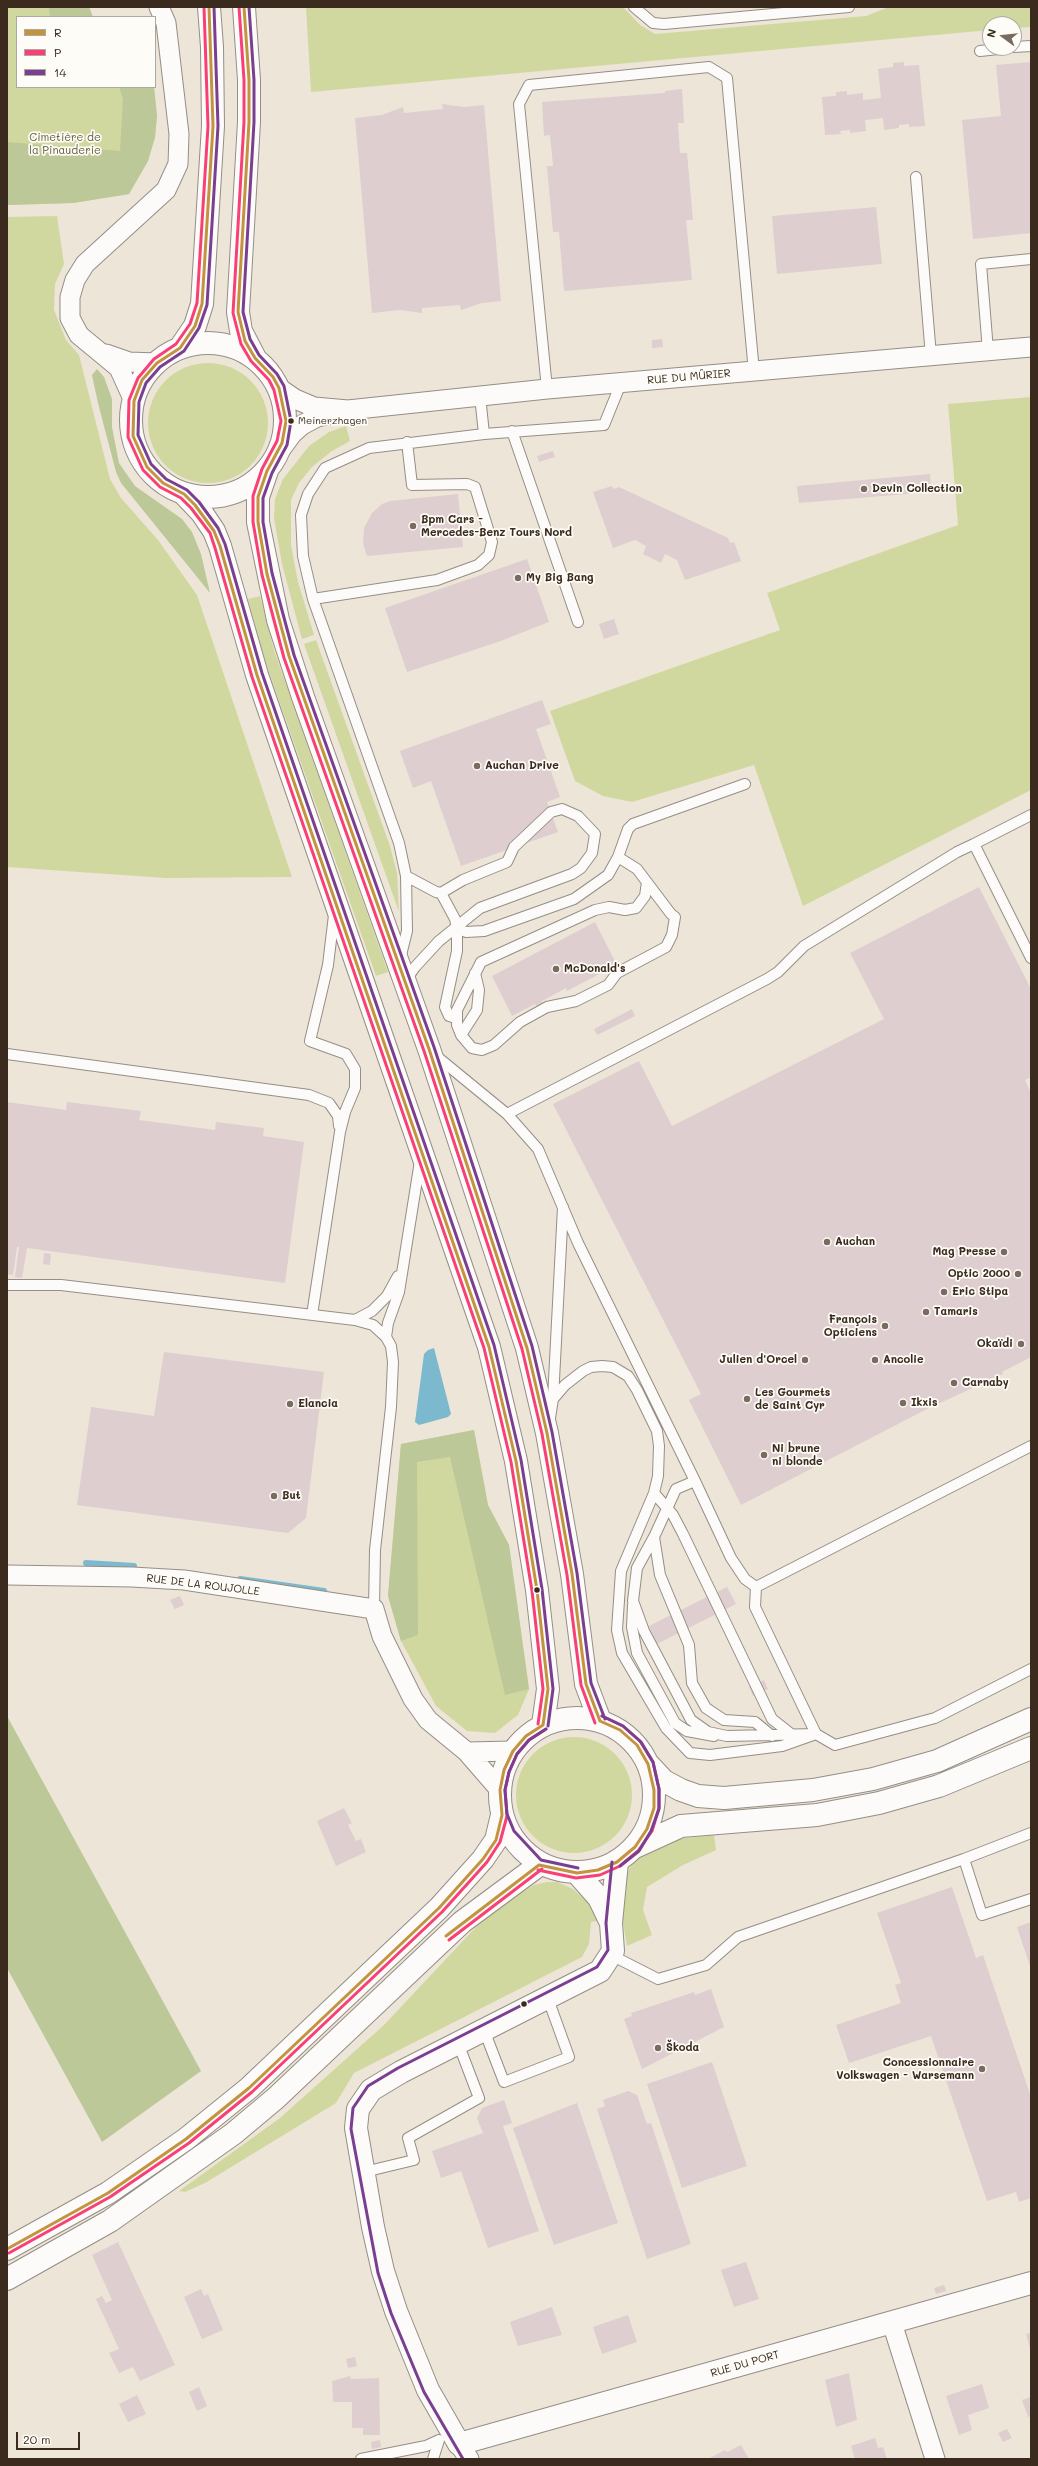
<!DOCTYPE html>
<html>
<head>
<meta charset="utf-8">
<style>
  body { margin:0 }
  #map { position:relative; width:1038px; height:2466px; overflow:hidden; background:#ede5d8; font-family:Mali,sans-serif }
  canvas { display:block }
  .frame { position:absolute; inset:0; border:8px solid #3b2a1e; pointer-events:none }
  .legend { position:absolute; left:16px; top:16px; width:140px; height:72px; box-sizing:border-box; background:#fdfcf7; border:1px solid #afa8a0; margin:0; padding:5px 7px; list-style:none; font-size:12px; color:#3b2a1e }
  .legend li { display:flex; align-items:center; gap:8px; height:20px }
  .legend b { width:20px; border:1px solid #afa8a0 }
  .north { position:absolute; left:982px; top:16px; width:40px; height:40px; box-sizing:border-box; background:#fdfcf7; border:1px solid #afa8a0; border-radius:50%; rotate:285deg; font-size:11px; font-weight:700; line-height:16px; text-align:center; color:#3b2a1e }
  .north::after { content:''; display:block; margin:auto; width:14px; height:18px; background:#796b5f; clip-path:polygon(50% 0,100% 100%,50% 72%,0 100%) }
  .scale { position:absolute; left:16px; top:2432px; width:64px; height:18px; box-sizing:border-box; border:2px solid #3b2a1e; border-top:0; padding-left:5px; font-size:12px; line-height:14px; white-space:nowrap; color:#3b2a1e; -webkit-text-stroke:3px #fdfcf7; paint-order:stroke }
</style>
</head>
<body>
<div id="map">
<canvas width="1038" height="2466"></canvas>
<div class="frame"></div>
<ul class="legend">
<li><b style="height:5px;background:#c3943f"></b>R</li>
<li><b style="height:5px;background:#f94076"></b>P</li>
<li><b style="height:5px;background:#7a3f91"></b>14</li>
</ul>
<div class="north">N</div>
<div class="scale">20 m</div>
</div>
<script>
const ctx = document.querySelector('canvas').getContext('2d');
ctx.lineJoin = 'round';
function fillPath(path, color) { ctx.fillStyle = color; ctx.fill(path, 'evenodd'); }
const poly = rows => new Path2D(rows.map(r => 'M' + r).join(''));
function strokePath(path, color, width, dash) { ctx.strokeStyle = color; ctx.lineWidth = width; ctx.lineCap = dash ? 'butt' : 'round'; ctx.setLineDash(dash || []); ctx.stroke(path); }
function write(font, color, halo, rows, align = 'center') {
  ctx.font = font + ' Mali,sans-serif'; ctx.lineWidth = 3.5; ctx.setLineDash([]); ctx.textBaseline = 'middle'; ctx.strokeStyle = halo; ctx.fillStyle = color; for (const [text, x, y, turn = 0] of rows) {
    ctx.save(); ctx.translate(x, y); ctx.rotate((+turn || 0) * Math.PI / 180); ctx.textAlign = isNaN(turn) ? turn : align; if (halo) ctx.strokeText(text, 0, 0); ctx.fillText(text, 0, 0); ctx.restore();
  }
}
fillPath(poly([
  [7,7,89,7,93,17,17,17,17,87,154,87,157,116,155,137,148,161,129,194,73,203,7,205],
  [306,7,623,7,640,25,655,34,866,16,889,7,1031,7,1031,27,1014,28,1014,24,990,24,990,30,311,92],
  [57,216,64,264,55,284,54,310,66,340,79,355,110,479,121,498,158,540,197,595,292,877,166,878,7,867,7,217],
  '148 423a60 60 0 1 1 120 0a60 60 0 1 1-120 0Z',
  [1031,397,1031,790,803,906,754,765,632,802,603,796,575,781,550,711,780,630,767,593,958,525,948,404],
  [346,426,350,441,332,451,312,467,299,483,291,500,291,545,298,582,314,635,302,639,282,564,274,518,275,499,283,479,309,446,329,432],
  [260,596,274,650,388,972,376,976,263,655,248,599],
  [316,640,390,846,397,873,399,912,304,644],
  [474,1430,488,1505,509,1545,529,1689,518,1715,495,1733,467,1731,436,1706,401,1641,388,1596,401,1444],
  '516 1795a58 58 0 1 1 116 0a58 58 0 1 1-116 0Z',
  [714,1835,716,1850,683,1865,647,1887,643,1910,652,1935,627,1946,619,1899,624,1877,636,1858,669,1840],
  [547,1882,557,1882,573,1889,591,1905,598,1921,591,1922,589,1944,582,1957,354,2073,336,2103,205,2183,185,2192,179,2191,280,2118,384,2025,491,1911,534,1885]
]), '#d1d89f');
fillPath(poly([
  [49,7,89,7,93,17,50,17],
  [119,87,154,87,157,116,155,137,148,161,129,194,73,203,7,205,7,142,120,151,123,99],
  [97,369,104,377,112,399,112,427,119,463,135,486,182,519,192,532,201,554,210,593,121,483,116,472,98,403,92,375],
  [474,1430,488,1505,509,1545,529,1689,505,1695,450,1457,417,1462,418,1635,401,1641,388,1596,401,1444],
  [7,1716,201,2071,102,2142,7,1968]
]), '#bcc898');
fillPath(poly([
  [434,1348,451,1414,448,1417,419,1425,415,1422,424,1354,428,1350]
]), '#7cb9ce');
strokePath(poly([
  [86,1563,134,1566],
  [240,1579,324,1591]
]), '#7cb9ce', 6);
fillPath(poly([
  [904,62,904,66,919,65,925,126,909,127,909,124,899,125,899,128,884,130,883,118,865,120,866,131,850,133,850,130,840,131,841,134,825,135,822,97,836,96,836,92,847,91,847,95,863,93,863,100,881,98,878,69,893,67,893,63],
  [1031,62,1031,233,973,239,962,120,1001,116,996,65],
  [682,89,684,123,678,123,680,153,687,153,693,220,686,220,692,280,564,291,559,232,553,232,547,166,553,166,550,135,544,136,542,102,665,93,665,91],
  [442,104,464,107,484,105,501,301,482,303,461,310,460,305,422,308,422,313,400,310,372,313,355,118,382,115,403,107,404,113,443,109],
  [876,207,882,264,777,274,772,216],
  [662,339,663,347,652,348,652,340],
  [553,451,555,457,539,462,537,456],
  [930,474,931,492,799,503,797,486],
  [612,486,613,489,619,487,728,538,730,543,734,542,741,561,685,580,677,560,665,554,661,563,643,554,646,546,635,540,613,548,593,492],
  [458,494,463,547,367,556,363,543,364,528,372,513,382,504,390,501],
  [527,559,549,622,498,642,407,672,385,608],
  [614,619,619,634,604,639,599,624],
  [542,700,551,724,536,729,560,797,547,802,558,832,461,866,431,781,413,788,400,751],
  [979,887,1031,989,1031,1077,1025,1080,1031,1093,1031,1357,1002,1372,1003,1374,929,1408,741,1505,689,1400,701,1394,553,1104,639,1061,672,1126,884,1019,850,953],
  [595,922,616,963,606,968,607,970,567,991,566,988,542,1001,543,1003,537,1007,535,1004,512,1016,492,976],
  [632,1009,635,1016,597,1035,594,1029],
  [7,1102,66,1110,67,1102,141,1111,139,1120,215,1130,216,1122,264,1128,263,1136,304,1142,285,1283,27,1248,22,1278,15,1277,19,1247,17,1247,13,1275,7,1274],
  [44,1253,51,1254,50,1265,43,1264],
  [164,1352,324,1372,306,1518,288,1533,77,1505,91,1407,154,1416],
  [727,1587,736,1604,657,1644,649,1626],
  [180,1596,184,1605,175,1609,170,1600],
  [764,1680,768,1689,753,1696,749,1687],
  [344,1808,352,1823,348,1825,356,1841,361,1839,366,1852,336,1866,317,1821],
  [952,1887,976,1958,983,1955,1031,2097,1031,2198,1019,2202,1016,2192,987,2201,931,2036,849,2063,836,2025,901,2003,895,1985,901,1983,877,1913],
  [1031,1922,1031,1969,1017,1927],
  [711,1989,724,2027,642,2069,624,2019,632,2016,631,2013,694,1992,695,1995],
  [712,2062,747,2166,682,2188,647,2084],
  [628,2091,637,2095,647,2124,651,2123,691,2244,647,2259,597,2109,605,2106,603,2100],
  [504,2100,512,2123,503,2126,539,2231,488,2248,461,2171,441,2178,432,2151,483,2133,477,2118,482,2108],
  [577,2103,618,2223,554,2245,513,2128],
  [118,2242,175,2365,140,2381,133,2367,119,2373,109,2353,119,2349,96,2299,102,2296,106,2303,112,2300,92,2255],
  [746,2262,759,2299,734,2307,721,2270],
  [944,2285,946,2291,936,2294,934,2288],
  [201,2289,204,2296,208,2294,223,2330,202,2339,184,2297],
  [552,2307,562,2335,518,2346,510,2322],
  [628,2315,637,2342,602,2354,593,2327],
  [1031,2333,1031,2352,1026,2334],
  [355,2357,357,2366,348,2368,346,2359],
  [849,2373,857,2420,836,2427,825,2380],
  [350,2376,351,2379,379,2378,380,2435,363,2435,363,2428,352,2428,352,2402,333,2402,332,2381],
  [982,2384,989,2408,968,2415,972,2430,959,2435,946,2396],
  [199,2387,207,2406,197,2411,189,2392],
  [137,2395,146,2414,128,2422,119,2404],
  [1031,2397,1031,2416,1028,2417,1022,2400],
  [1007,2429,1012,2438,1003,2442,998,2433],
  [875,2438,878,2448,883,2447,887,2459,855,2459,851,2446],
  [380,2440,381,2447,372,2449,371,2442],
  [741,2445,749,2459,708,2459,725,2450,727,2452]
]), '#dfcecf');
const service = poly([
  [634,7,653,23,664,24,849,7],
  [1014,47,1031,46],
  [980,51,1008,48],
  [916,177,931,356],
  [988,351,981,264,1031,259],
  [547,389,519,104,529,85,709,67,727,78,754,372],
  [480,396,484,434],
  [512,431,578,622],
  [313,599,437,580,478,565,489,555,492,542,475,487,467,484,412,485,407,442],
  [1031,815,974,844,1031,958],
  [441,893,455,919,457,928,457,951,445,1007,449,1016,456,1018],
  [457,928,466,932,484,931,574,899,608,875,618,857,628,829,633,824,745,784],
  [400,959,407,931,406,876,399,843,313,599,303,556,301,515,308,494,325,468,369,448,484,434,604,425,621,383],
  [475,973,479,990,477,1010,461,1035,472,1048,482,1050,494,1045,520,1022,547,1007,576,1001,608,985,617,973,666,947,672,935,675,917,671,914,637,869,618,857],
  [406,980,415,967,439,941,480,908,572,874,581,868,592,853,595,834,578,816,562,809,551,812,514,847,507,862,463,880,441,893,436,892,406,876],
  [461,1035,457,1025,457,1010,481,962,595,910,609,907,625,910,636,908,645,896,647,882],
  [7,1054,309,1095,329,1103,338,1116,339,1126],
  [435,1055,507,1114,538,1149,578,1243,695,1481,731,1558,745,1579,756,1587,1031,1446],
  [507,1114,767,979,778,972,804,946,957,852,974,844],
  [7,1285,61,1285,355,1320,373,1325,386,1337,391,1346,393,1362,391,1407,375,1550,374,1609],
  [312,1315,340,1132,345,1112,355,1088,355,1069,346,1054,310,1041,328,965,334,915],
  [355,1320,372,1311,387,1296,398,1276],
  [386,1337,388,1323,399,1292,420,1161],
  [553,1399,563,1207],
  [550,1418,553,1399,565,1385,583,1371,591,1367,602,1366,613,1367,628,1376,637,1390,657,1431,659,1446,658,1476,654,1493,621,1571,617,1630,622,1653,666,1728,690,1753,710,1755,782,1746,816,1734],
  [695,1481,676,1489,654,1537,660,1575,689,1645,692,1683,706,1708,724,1720,755,1722,772,1736],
  [654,1493,673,1515,683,1534,772,1719,791,1734],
  [654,1537,637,1568,633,1601,644,1631,691,1720,708,1732,727,1736,816,1734,835,1745,935,1718,1031,1669],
  [756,1587,755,1607,816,1734],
  [633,1605,632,1627,637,1653,675,1723,687,1731,714,1736],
  [964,1859,982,1915,1031,1899],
  [611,1955,658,1979,706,1965,738,1937,964,1859,1031,1833],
  [484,2030,504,2082,569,2057,547,1996],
  [364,2172,414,2160,408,2138,479,2098,458,2043],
  [361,2459,426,2446,439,2440,433,2459]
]);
const minor = poly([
  [106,354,129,362,157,363],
  [279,388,295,399,314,407,348,410,547,389,1031,347],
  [134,401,119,368,79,335,70,318,70,297,75,280,85,264,166,190,178,164,179,134,166,23,159,7],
  [278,453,292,434,302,425,317,417,336,413],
  [7,1575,132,1577,184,1580,374,1609,382,1636,413,1699,428,1720,467,1752,500,1790],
  [467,1752,513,1751],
  [892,2323,935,2459],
  [459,2444,469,2459]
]);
const tertiary = poly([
  [617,1862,611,1923,613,1951,600,1971,401,2072,371,2090,358,2109,356,2128,373,2227,383,2271,396,2311,428,2390,459,2444,1031,2283],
  [577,1873,599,1898,611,1923]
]);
const primary = poly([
  [244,7,249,80,249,122,238,312,241,331,255,358],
  '131 420a77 77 0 1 1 154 0a77 77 0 1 1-154 0Z',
  [180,348,195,326,202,304,213,126,212,47,209,7],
  [267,471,258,497,258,522,278,620,303,697,429,1049,527,1348,547,1433,572,1574,586,1684,600,1721],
  [184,494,202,513,214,531,220,546,257,675,489,1347,516,1461,537,1590,548,1689,543,1725],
  '500 1795a77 77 0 1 1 154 0a77 77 0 1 1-154 0Z',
  [648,1764,664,1781,681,1790,698,1796,724,1798,813,1790,873,1779,937,1761,1031,1719],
  [635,1847,681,1826,817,1815,879,1803,939,1786,1031,1748],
  [7,2249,108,2193,186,2139,249,2088,439,1908,483,1859,496,1840,502,1815],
  [7,2279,110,2221,233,2134,276,2098,462,1922,539,1865]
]);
strokePath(service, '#958e86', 12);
strokePath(minor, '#958e86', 21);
strokePath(tertiary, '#958e86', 24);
strokePath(primary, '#958e86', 24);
strokePath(service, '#fcfbf9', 10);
strokePath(minor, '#fcfbf9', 19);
strokePath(tertiary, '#fcfbf9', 22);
strokePath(primary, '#fcfbf9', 22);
strokePath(poly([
  [209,7,213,126,202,304,195,326,180,348,157,363,142,380,134,401,133,436,147,467,163,483,184,494,195,505,214,531,220,546,257,675,489,1347,516,1461,537,1590,548,1689,543,1725],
  [244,7,249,80,249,122,238,312,245,341,255,358,273,377,279,388,286,421,282,443,267,471,258,497,258,522,267,574,289,656,429,1049,527,1348,547,1433,572,1574,586,1684,600,1721],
  [539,1865,577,1873,598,1870,617,1862,635,1847,647,1829,654,1808,654,1790,648,1764,637,1745,620,1730,600,1721],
  [446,1936,539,1865],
  [7,2249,108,2193,186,2139,249,2088,439,1908,483,1859,496,1840,502,1815,500,1790,504,1770,513,1751,526,1736,543,1725]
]), '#c3943f', 3);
strokePath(poly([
  [204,7,208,126,197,303,190,324,176,344,154,359,138,378,129,400,128,437,143,470,160,487,181,498,191,508,210,533,215,548,252,677,484,1348,511,1462,532,1591,543,1689,538,1724],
  [239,7,244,80,244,122,233,313,241,344,251,361,269,380,274,390,281,421,277,441,262,469,253,496,253,522,262,575,284,658,424,1051,522,1349,542,1434,567,1575,581,1685,595,1723],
  [538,1870,576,1878,600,1875,620,1866,638,1851,652,1831,659,1808,659,1789,653,1762,640,1741,623,1726,602,1716],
  [449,1940,542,1869],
  [9,2253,110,2197,189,2143,252,2092,442,1912,487,1862,500,1842,507,1816,505,1790,509,1772,517,1754,529,1740,546,1729]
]), '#f94076', 3);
strokePath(poly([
  [214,7,218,126,207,305,199,328,184,351,160,367,146,383,139,402,138,435,151,464,166,479,187,490,199,502,218,528,225,544,262,673,494,1345,521,1460,542,1589,553,1689,548,1726],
  [249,7,254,80,254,122,243,312,250,339,259,355,277,374,284,386,291,421,287,445,272,473,263,498,263,522,272,573,294,655,434,1047,532,1346,552,1432,577,1573,591,1683,605,1719],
  [602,1716,623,1726,641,1742,653,1762,659,1789,659,1809,651,1831,639,1851,620,1866],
  [546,1729,529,1740,517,1754,509,1772,505,1790,507,1814,514,1831,541,1860,578,1868],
  [463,2459,424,2392,391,2313,378,2273,351,2129,353,2108,368,2086,398,2068,597,1967,608,1950,606,1923,612,1862]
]), '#7a3f91', 3);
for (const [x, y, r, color] of [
  [291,421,3.5,"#3b2a1e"],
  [864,489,4,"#796b5f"],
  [413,526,4,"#796b5f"],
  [518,578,4,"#796b5f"],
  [477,766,4,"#796b5f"],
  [556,969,4,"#796b5f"],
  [827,1242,4,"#796b5f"],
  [1004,1252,4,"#796b5f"],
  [1018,1274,4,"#796b5f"],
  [944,1292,4,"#796b5f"],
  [926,1312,4,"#796b5f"],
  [885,1326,4,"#796b5f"],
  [1021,1344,4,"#796b5f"],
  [805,1360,4,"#796b5f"],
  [875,1360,4,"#796b5f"],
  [954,1383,4,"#796b5f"],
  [747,1399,4,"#796b5f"],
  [903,1403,4,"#796b5f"],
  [290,1404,4,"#796b5f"],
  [764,1455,4,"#796b5f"],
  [274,1496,4,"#796b5f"],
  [537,1590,3.5,"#3b2a1e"],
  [524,2004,3.5,"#3b2a1e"],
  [658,2048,4,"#796b5f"],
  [982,2069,4,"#796b5f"]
]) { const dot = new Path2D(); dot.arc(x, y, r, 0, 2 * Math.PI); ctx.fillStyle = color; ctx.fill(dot); strokePath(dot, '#fdfcf7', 1.5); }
write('10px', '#3b2a1e', '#fdfcf7', [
  ["Meinerzhagen",298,421]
], 'left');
write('11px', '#615b37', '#fdfcf7', [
  ["Cimetière de",65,138],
  ["la Pinauderie",65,151]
]);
write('11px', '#3b2a1e', '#fdfcf7', [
  ["RUE DU MÛRIER",689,377,-5],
  ["RUE DE LA ROUJOLLE",203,1585,7],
  ["RUE DU PORT",745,2364,-16]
]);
write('bold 11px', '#3b2a1e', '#fdfcf7', [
  ["Devin Collection",872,489],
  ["Bpm Cars -",421,520],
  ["Mercedes-Benz Tours Nord",421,533],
  ["My Big Bang",526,578],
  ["Auchan Drive",485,766],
  ["McDonald's",564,969],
  ["Auchan",835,1242],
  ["Mag Presse",996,1252,"right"],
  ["Optic 2000",1010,1274,"right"],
  ["Eric Stipa",952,1292],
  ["Tamaris",934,1312],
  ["François",877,1320,"right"],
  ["Opticiens",877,1333,"right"],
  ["Okaïdi",1013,1344,"right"],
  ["Julien d'Orcel",797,1360,"right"],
  ["Ancolie",883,1360],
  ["Carnaby",962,1383],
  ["Les Gourmets",755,1393],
  ["de Saint Cyr",755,1406],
  ["Ikxis",911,1403],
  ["Elancia",298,1404],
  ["Ni brune",772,1449],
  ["ni blonde",772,1462],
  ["But",282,1496],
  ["Škoda",666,2048],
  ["Concessionnaire",974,2063,"right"],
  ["Volkswagen - Warsemann",974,2076,"right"]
], 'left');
</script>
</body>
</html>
